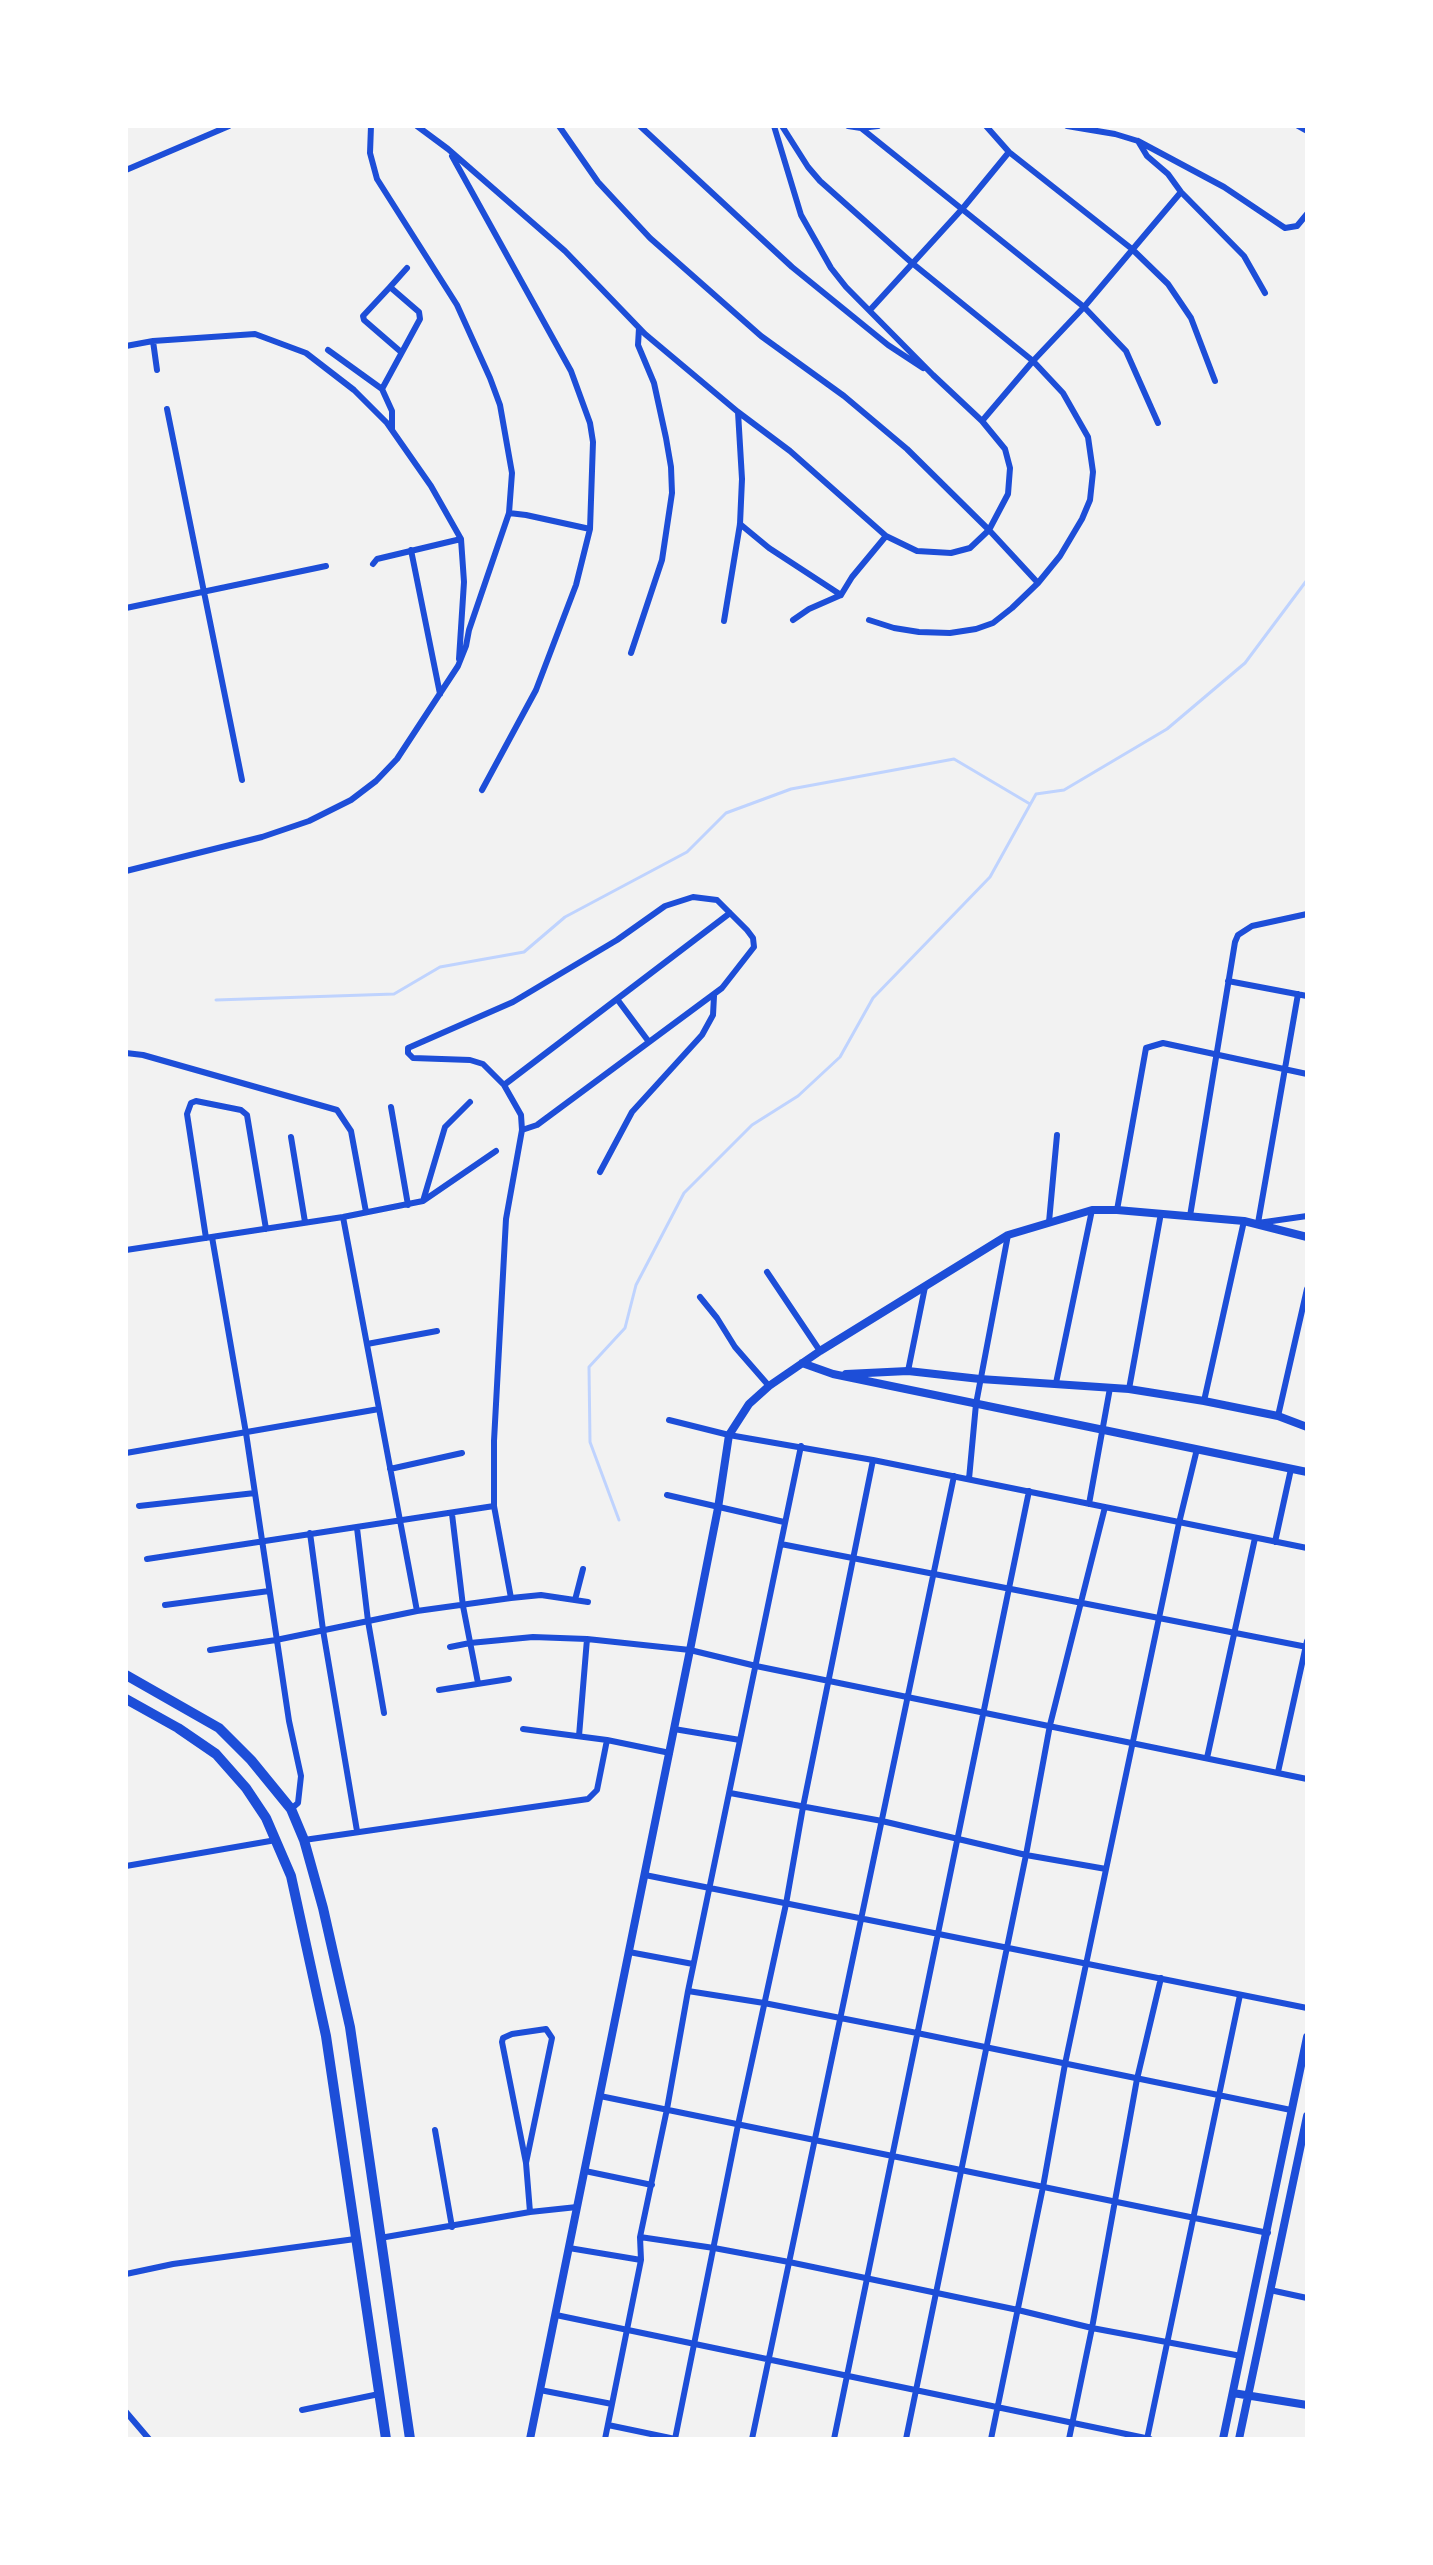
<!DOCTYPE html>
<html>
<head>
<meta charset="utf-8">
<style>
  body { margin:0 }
  #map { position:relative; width:1433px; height:2565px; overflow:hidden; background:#f2f2f2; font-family:"Nunito Sans",sans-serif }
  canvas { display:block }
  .frame { position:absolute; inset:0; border:128px solid #fff; pointer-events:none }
</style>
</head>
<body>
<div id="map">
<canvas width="1433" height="2565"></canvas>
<div class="frame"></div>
</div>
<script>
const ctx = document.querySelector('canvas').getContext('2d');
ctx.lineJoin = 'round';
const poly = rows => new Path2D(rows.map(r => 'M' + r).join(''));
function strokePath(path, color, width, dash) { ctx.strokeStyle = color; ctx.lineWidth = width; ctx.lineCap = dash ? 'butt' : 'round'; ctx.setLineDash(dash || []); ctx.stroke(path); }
strokePath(poly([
  [216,1000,394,994,440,967,524,952,565,917,687,852,726,813,791,789,954,759,1030,804],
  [619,1520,590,1442,589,1367,625,1328,636,1285,684,1193,752,1125,798,1096,840,1057,873,998,990,877,1036,794,1064,790,1167,729,1245,663,1307,580]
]), '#bfd3fe', 3);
strokePath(poly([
  [417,126,448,149,565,251,645,334,738,412,790,451,886,536,917,551,951,553,970,548,989,530,1008,494,1010,468,1005,449,982,421,933,375,846,287,831,268,801,215,774,126],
  [559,126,598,182,650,238,761,336,844,396,907,449,989,530,1038,583],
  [640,126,792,267,888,345,923,368],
  [782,126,808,167,820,181,912,263,1033,361,1063,393,1088,437,1093,472,1090,500,1082,519,1060,556,1038,583,1012,608,993,623,976,629,950,633,919,632,894,628,869,620],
  [848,126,861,128,878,126],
  [986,126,1009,152,1132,249,1168,284,1191,318,1215,381],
  [1067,126,1115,134,1138,141,1224,187,1285,228,1297,226,1307,214],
  [1298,126,1307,131],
  [861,128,1084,307,1126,351,1158,423],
  [1138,141,1147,156,1168,174,1181,192,1244,256,1265,293],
  [452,156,571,371,590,423,593,442,590,529,576,585,536,690,482,790],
  [126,170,229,126],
  [390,287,407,268],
  [870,310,963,208,1009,152],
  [153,341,157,370],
  [126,346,153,341,255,334,306,353,354,390,387,423,431,486,461,539,464,582,459,659],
  [328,350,382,389],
  [167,409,242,780],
  [982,421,1033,361,1084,307,1181,192],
  [392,429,392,411,382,389,420,319,419,312,390,287,363,316,364,320,401,352],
  [509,513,526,515,590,529],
  [740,524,769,548,841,595],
  [411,550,440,694],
  [373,564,377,559,461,539],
  [126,608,326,566],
  [793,620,809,609,841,595,852,577,886,536],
  [724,621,740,524,742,479,738,412],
  [631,653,662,560,672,493,671,467,666,438,654,383,638,345,639,328],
  [126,871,262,837,309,821,351,800,376,781,397,759,458,666,466,646,469,630,509,513,512,473,500,405,490,378,457,305,377,179,370,153,371,126],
  [1228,981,1307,996],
  [1298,994,1258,1223,1307,1216],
  [617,999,649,1042],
  [126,1053,143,1055,337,1110,351,1131,366,1212],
  [504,1085,730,913],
  [391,1107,408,1205],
  [291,1137,305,1222],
  [600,1172,632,1112,702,1035,713,1015,714,996],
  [423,1201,445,1127,470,1102],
  [1117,1210,1146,1048,1163,1043,1307,1074],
  [1190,1216,1235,942,1238,935,1252,926,1307,914],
  [343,1217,417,1611],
  [1049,1222,1057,1135],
  [212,1237,246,1433,289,1721,301,1776,298,1803,291,1809],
  [206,1238,187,1114,191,1103,196,1101,241,1110,247,1115,266,1229],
  [126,1250,343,1217,423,1201,496,1151],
  [767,1272,820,1351],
  [700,1297,717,1318,735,1347,769,1386],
  [367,1344,437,1331],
  [908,1371,925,1287],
  [1056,1383,1092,1210],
  [1129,1389,1161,1213],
  [1204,1401,1244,1221],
  [1278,1416,1307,1289],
  [669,1420,729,1435,873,1460,1307,1548],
  [126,1453,379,1409],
  [390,1469,462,1453],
  [969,1479,976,1404,1008,1235],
  [667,1495,784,1522],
  [1089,1504,1110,1388],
  [139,1506,255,1493],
  [452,1514,463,1606,478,1683],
  [357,1528,368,1621,384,1713],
  [310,1533,323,1630,357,1831],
  [1275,1542,1291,1469],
  [781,1544,1307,1647],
  [147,1559,494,1506],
  [511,1598,494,1506,494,1441,506,1219,522,1130,521,1115,504,1085,483,1064,470,1060,413,1058,408,1053,408,1048,513,1002,617,940,665,906,693,897,717,900,747,930,753,938,754,947,722,988,537,1125,522,1130],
  [575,1600,583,1569],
  [165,1605,269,1591],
  [450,1647,470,1643,533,1637,587,1639,690,1650,756,1666,1307,1779],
  [210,1650,276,1640,417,1611,511,1598,541,1595,588,1602],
  [439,1690,509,1679],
  [523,1729,607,1740,670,1753],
  [674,1729,740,1740],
  [579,1736,587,1639],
  [1207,1758,1255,1538],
  [1278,1772,1307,1641],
  [730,1793,882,1821,1026,1855,1106,1869],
  [304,1840,588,1799,597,1790,607,1740],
  [126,1866,276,1840],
  [645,1875,1307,2008],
  [629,1952,693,1964],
  [688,1991,764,2003,917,2033,1291,2110],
  [600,2096,1268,2233],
  [435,2130,452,2227],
  [526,2163,552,2038,546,2029,512,2034,503,2038,502,2042,526,2163,530,2212],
  [585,2171,652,2185],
  [640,2237,714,2248,789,2262,1018,2310,1092,2328,1241,2356],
  [380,2238,530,2212,577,2207],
  [569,2248,641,2260],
  [126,2274,173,2264,355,2239],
  [1270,2290,1307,2298],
  [556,2315,1150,2439],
  [540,2390,612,2404],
  [302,2410,379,2394],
  [126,2412,149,2439],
  [608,2425,675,2439,738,2125,786,1904,803,1807,873,1460],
  [605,2439,641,2260,640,2237,667,2109,688,1991,801,1446],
  [752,2439,954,1476],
  [834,2439,1029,1491],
  [906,2439,1026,1855,1050,1725,1105,1507],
  [991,2439,1043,2187,1065,2064,1179,1523,1197,1449],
  [1069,2439,1092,2328,1137,2079,1161,1978],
  [1147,2439,1240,1995]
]), '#1d4ed8', 6);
strokePath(poly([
  [802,1363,833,1374,1307,1472],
  [846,1374,908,1371,980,1379,1129,1389,1204,1401,1278,1416,1307,1427],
  [1233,2393,1307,2405],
  [530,2439,690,1650,718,1508,729,1435,749,1404,769,1386,820,1351,1008,1235,1092,1210,1117,1210,1244,1221,1307,1237],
  [1223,2439,1307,2037],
  [1239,2439,1307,2116]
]), '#1d4ed8', 8);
strokePath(poly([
  [126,1675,219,1728,251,1760,291,1809,304,1840,323,1908,350,2027,410,2439],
  [126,1699,178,1728,216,1754,246,1788,266,1818,291,1876,326,2036,386,2439]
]), '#1d4ed8', 10);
</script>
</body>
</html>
